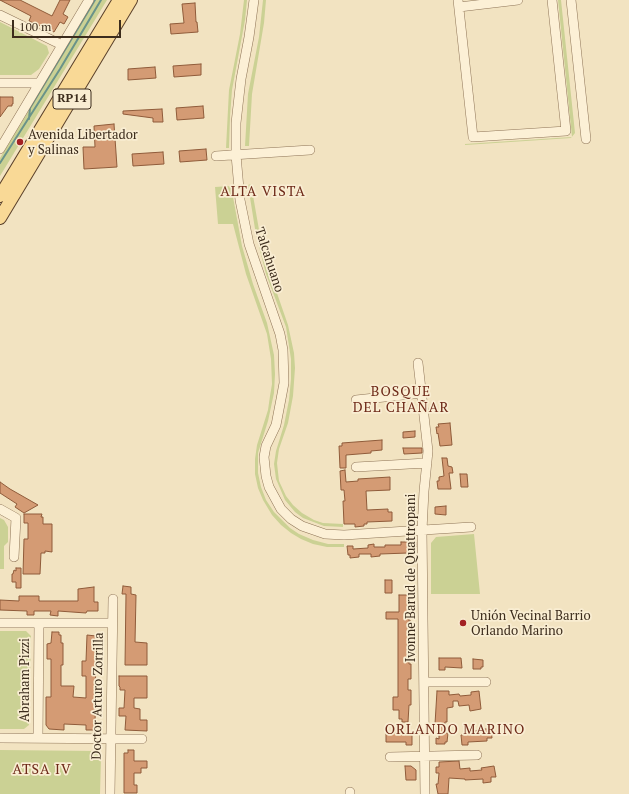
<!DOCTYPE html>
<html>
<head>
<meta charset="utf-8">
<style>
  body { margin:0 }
  #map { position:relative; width:629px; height:794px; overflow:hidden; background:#f2e3c1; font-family:"PT Serif",serif }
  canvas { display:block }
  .scale { position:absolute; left:12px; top:20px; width:109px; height:18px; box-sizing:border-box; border:2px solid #3c2c1c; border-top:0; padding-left:5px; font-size:12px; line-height:14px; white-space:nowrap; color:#3c2c1c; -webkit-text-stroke:3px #f9edd2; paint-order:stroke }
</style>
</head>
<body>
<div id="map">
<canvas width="629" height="794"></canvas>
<div class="scale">100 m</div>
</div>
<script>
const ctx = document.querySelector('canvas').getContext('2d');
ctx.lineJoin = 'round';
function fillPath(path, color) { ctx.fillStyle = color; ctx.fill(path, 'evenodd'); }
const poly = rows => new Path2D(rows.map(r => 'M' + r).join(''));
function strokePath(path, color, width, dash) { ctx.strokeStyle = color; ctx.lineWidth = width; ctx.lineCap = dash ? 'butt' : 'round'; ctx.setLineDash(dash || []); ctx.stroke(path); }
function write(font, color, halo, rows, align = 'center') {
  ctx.font = font + ' "PT Serif",serif'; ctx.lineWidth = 3.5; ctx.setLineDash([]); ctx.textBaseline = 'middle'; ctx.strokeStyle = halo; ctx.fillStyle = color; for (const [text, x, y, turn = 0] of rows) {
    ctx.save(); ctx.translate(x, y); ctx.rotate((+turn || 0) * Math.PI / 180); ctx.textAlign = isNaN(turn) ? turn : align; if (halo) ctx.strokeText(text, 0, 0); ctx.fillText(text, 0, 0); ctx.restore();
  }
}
fillPath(poly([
  [96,0,107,0,0,176,0,158],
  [244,0,247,0,245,20,232,90,230,117,229,148,226,148,229,90,240,34],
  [263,0,266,0,264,23,252,94,249,146,245,146,248,94,259,37],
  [558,0,561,0,575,133,571,138,465,145,465,144,572,137],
  [0,22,47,46,49,53,39,69,31,75,0,75],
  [251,184,262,247,270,273,288,325,294,353,295,368,293,396,288,423,279,449,277,463,279,481,286,496,293,505,302,513,314,520,323,523,343,524,343,527,324,526,303,518,295,512,285,500,276,479,274,464,276,451,284,425,289,400,291,379,291,359,286,327,266,274,256,235,248,185],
  [231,186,242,246,253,284,267,323,274,355,275,374,274,393,268,421,258,453,258,473,261,487,266,500,274,512,290,528,299,534,313,540,328,544,344,544,344,547,327,547,313,544,301,539,291,533,281,525,272,515,263,500,258,488,255,474,255,459,257,445,268,410,270,396,272,384,271,359,267,334,246,274,233,224,218,224,215,187],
  [0,518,4,520,8,527,8,542,4,546,4,569,0,569],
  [474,534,480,594,431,594,431,543,436,537],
  [0,631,26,631,31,636,29,725,24,729,0,729],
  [0,750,97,751,101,757,100,794,0,794]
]), '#cbd194');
strokePath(poly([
  [29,119,30,108,95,0],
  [0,163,60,69,101,0]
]), '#6a9389', 2);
const building = poly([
  [0,0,20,0,52,16,60,0,70,0,63,14,68,17,64,24,60,22,54,32,29,21,31,16,0,0],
  [195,3,196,22,197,22,198,32,171,34,170,24,184,23,182,4,195,3],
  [201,64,201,75,174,77,173,66,201,64],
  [155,67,156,78,128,80,128,69,155,67],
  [0,97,13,97,13,104,12,104,12,106,8,106,0,117,0,97],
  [203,106,204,118,177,120,176,108,203,106],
  [162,109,163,122,153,122,153,118,123,114,123,111,162,109],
  [114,124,117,167,84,169,83,147,95,147,94,126,114,124],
  [206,149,207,160,180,162,179,151,206,149],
  [163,152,164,164,133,166,132,154,163,152],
  [450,423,452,445,440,446,438,433,437,434,436,427,439,427,438,424,450,423],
  [415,431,415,437,403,438,403,432,415,431],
  [382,440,382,450,371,451,371,453,346,455,346,468,340,468,339,446,342,446,342,443,382,440],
  [403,448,422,448,422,453,404,454,403,448],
  [442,458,447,458,448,466,452,467,453,473,449,473,451,489,438,489,437,481,439,481,439,477,444,476,442,458],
  [345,470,346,482,358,481,358,479,390,477,390,490,366,491,367,510,388,509,388,512,392,512,392,521,367,522,367,524,364,524,364,526,355,527,355,524,344,524,343,501,345,501,344,490,341,490,340,471,345,470],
  [460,474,467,474,468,487,461,487,460,474],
  [0,482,10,489,38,505,24,513,15,507,17,504,0,493,0,482],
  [446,506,446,515,435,514,435,507,446,506],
  [24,514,42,514,41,517,43,517,43,524,52,524,52,552,45,551,45,553,41,553,40,574,23,574,24,539,28,539,28,523,24,523,24,514],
  [401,542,416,542,416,547,408,547,408,553,380,554,380,556,371,557,371,554,359,554,359,557,350,558,350,555,348,555,347,546,353,546,353,549,368,548,368,545,374,544,374,547,385,547,385,545,401,545,401,542],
  [16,568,21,568,21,588,16,588,16,582,12,582,12,574,13,574,14,570,16,571,16,568],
  [385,580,392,580,392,593,385,593,385,580],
  [123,586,131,587,131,594,136,595,135,642,147,643,147,665,125,665,126,594,122,594,123,586],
  [94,587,94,602,98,602,98,611,87,611,86,613,58,611,58,616,50,615,51,611,34,611,34,615,27,615,27,611,0,610,0,600,19,601,19,596,39,596,39,601,78,601,78,589,94,587],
  [399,595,409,595,409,621,411,621,411,632,410,653,409,653,409,664,411,664,411,679,408,679,408,690,411,690,411,705,409,705,408,722,402,722,402,719,399,719,399,710,393,710,393,697,398,697,398,619,386,619,386,612,399,612,399,595],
  [52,632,59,632,59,635,61,635,61,643,63,643,63,665,61,665,61,686,74,686,73,697,86,698,86,676,82,676,82,661,86,661,87,635,96,636,95,730,86,730,86,725,64,724,64,730,49,729,46,725,46,697,51,697,51,659,47,659,47,644,51,643,52,632],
  [439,658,461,658,462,668,445,667,445,670,439,670,439,658],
  [473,659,483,660,483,667,481,667,481,669,473,669,473,659],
  [119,676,147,676,147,698,134,698,134,708,140,709,140,720,147,720,147,731,125,730,126,716,119,716,119,708,124,708,125,690,120,690,120,687,119,686,119,676],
  [437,691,449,691,449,695,459,694,460,696,471,695,471,692,479,691,481,709,470,711,469,705,459,706,458,701,453,701,453,707,447,708,447,722,445,722,444,733,448,733,447,742,445,742,445,744,436,744,436,738,439,739,439,724,435,724,437,691],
  [483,729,491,729,492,738,487,738,487,741,468,742,468,745,462,745,461,735,464,735,464,732,483,730,483,729],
  [386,733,405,733,405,735,412,735,412,745,406,745,406,742,386,742,386,733],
  [128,750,134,750,134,761,147,761,147,768,141,768,141,773,134,773,134,785,137,785,137,793,124,793,124,753,128,753,128,750],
  [459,761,460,769,470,768,470,771,482,770,481,768,494,766,496,777,491,777,491,782,483,783,483,779,465,780,465,779,449,778,448,794,438,794,436,784,438,784,439,773,436,773,436,767,439,767,439,762,459,761],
  [405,766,411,766,416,770,416,780,406,780,405,766]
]);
fillPath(building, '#d49b74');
strokePath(building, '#8f5b3a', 1);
const minor = poly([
  [254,0,249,37,241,79,236,123,236,155,240,200,249,244,280,334,283,350,284,383,281,399,276,425,266,446,264,457,266,476,269,487,281,509,291,519,302,526,325,534,344,535,471,527],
  [458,0,473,137,566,131,552,0],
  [571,0,586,139],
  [459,7,518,0],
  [0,15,62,45],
  [0,83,39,83],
  [0,149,89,0],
  [216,156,310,150],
  [418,363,428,451,424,491,422,530,425,794],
  [356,400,422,393],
  [356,467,427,463],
  [0,509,16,518,14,557],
  [0,623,112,623],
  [424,682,486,682],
  [0,738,142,739],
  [38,738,39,623],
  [390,757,477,755],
  [350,792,350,794],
  [110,794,113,599]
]);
const major = poly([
  [0,196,119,0],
  [0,218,131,0]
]);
strokePath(minor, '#8e7457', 10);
strokePath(major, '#5b412b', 14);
strokePath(minor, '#fcf0d6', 9);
strokePath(major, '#f9d996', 12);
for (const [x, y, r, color] of [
  [20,142,4,"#a32123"],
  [463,623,4,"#a32123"]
]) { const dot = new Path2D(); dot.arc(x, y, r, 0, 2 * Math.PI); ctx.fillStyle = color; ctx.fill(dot); strokePath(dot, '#f9edd2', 1.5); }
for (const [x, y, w] of [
  [72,99,38]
]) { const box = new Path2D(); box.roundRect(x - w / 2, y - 10, w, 20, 3); ctx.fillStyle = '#f9edd2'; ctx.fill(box); strokePath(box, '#3c2c1c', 1); }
write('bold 12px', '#3c2c1c', null, [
  ["RP14",72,99]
]);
write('13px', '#3c2c1c', '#f9edd2', [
  ["Avenida Libertador",28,135],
  ["y Salinas",28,150],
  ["Unión Vecinal Barrio",471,616],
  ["Orlando Marino",471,631]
], 'left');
write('13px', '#3c2c1c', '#f9edd2', [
  ["Talcahuano",269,260,72],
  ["Ivonne Barud de Quattropani",411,578,-90],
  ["Abraham Pizzi",25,680,-90],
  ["Doctor Arturo Zorrilla",98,696,-89]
]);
ctx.letterSpacing = '1px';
write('14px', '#6d2918', '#f9edd2', [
  ["ALTA VISTA",263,192],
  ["BOSQUE",401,392],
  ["DEL CHAÑAR",401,408],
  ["ORLANDO MARINO",455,730],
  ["ATSA IV",42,770]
]);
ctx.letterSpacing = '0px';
</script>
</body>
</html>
